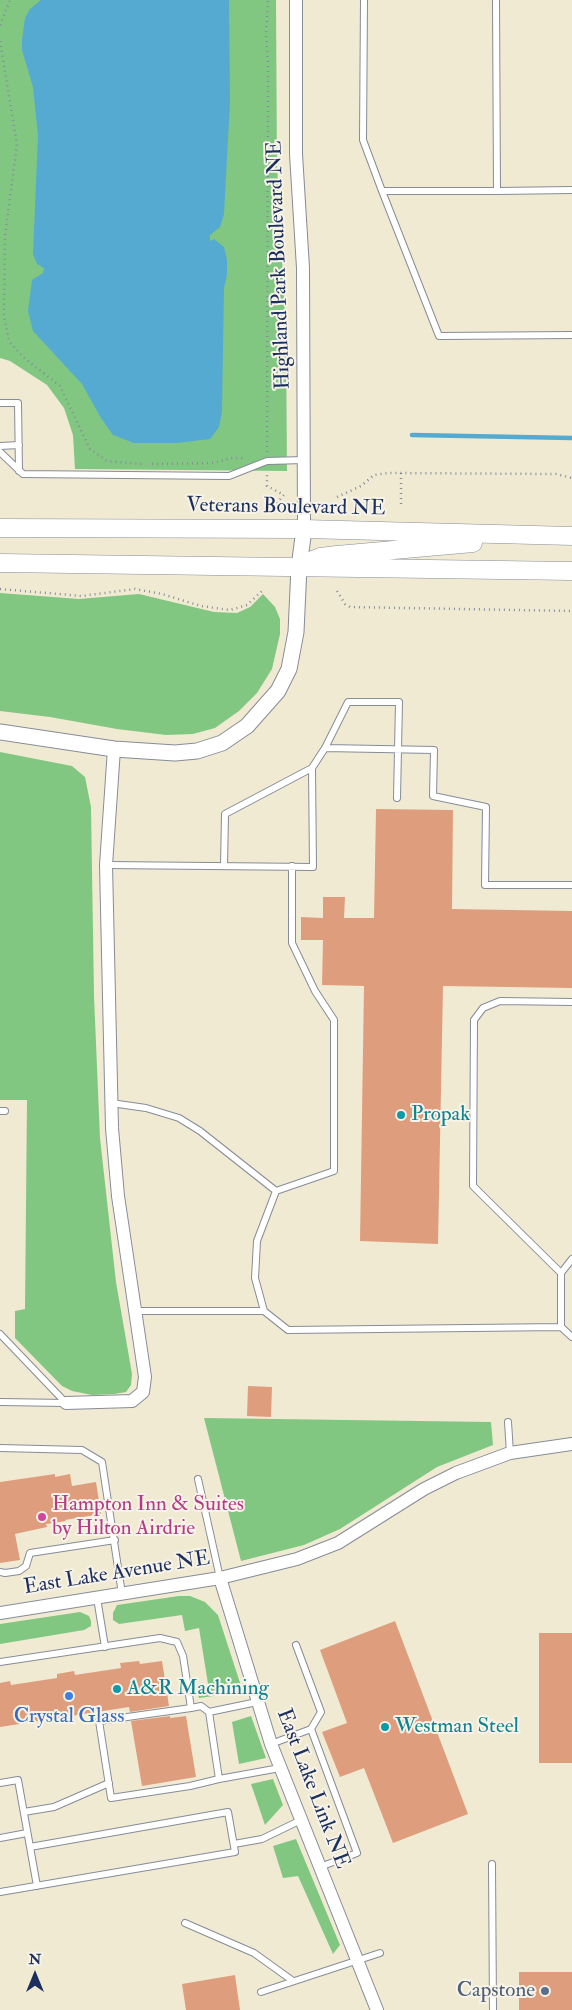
<!DOCTYPE html>
<html>
<head>
<meta charset="utf-8">
<style>
  body { margin:0 }
  #map { position:relative; width:572px; height:2010px; overflow:hidden; background:#f0ead3; font-family:"IM FELL Double Pica",serif }
  canvas { display:block }
  .north { position:absolute; left:10px; top:1950px; width:50px; height:50px; -webkit-text-stroke:4px #f7f3e8; paint-order:stroke; rotate:0deg; font-size:14px; font-weight:700; line-height:20px; text-align:center; color:#1b2f5e }
  .north::after { content:''; display:block; margin:auto; width:18px; height:22px; background:#1b2f5e; clip-path:polygon(50% 0,100% 100%,50% 72%,0 100%) }
</style>
</head>
<body>
<div id="map">
<canvas width="572" height="2010"></canvas>
<div class="north">N</div>
</div>
<script>
const ctx = document.querySelector('canvas').getContext('2d');
ctx.lineJoin = 'round';
function fillPath(path, color) { ctx.fillStyle = color; ctx.fill(path, 'evenodd'); }
const poly = rows => new Path2D(rows.map(r => 'M' + r).join(''));
function strokePath(path, color, width, dash) { ctx.strokeStyle = color; ctx.lineWidth = width; ctx.lineCap = dash ? 'butt' : 'round'; ctx.setLineDash(dash || []); ctx.stroke(path); }
function write(font, color, halo, rows, align = 'center') {
  ctx.font = font + ' "IM FELL Double Pica",serif'; ctx.lineWidth = 4; ctx.setLineDash([]); ctx.textBaseline = 'middle'; ctx.strokeStyle = halo; ctx.fillStyle = color; for (const [text, x, y, turn = 0] of rows) {
    ctx.save(); ctx.translate(x, y); ctx.rotate((+turn || 0) * Math.PI / 180); ctx.textAlign = isNaN(turn) ? turn : align; if (halo) ctx.strokeText(text, 0, 0); ctx.fillText(text, 0, 0); ctx.restore();
  }
}
fillPath(poly([
  [0,0,276,0,277,166,286,330,287,471,75,469,73,435,64,408,47,385,10,361,0,358],
  [0,593,79,599,139,594,214,612,237,613,250,607,263,594,275,607,280,619,280,634,272,669,257,693,239,711,215,728,193,734,166,735,117,729,50,717,0,711],
  [0,752,72,766,85,777,91,807,94,996,100,1138,116,1282,132,1374,131,1385,126,1392,114,1394,92,1395,72,1391,62,1386,15,1338,15,1311,25,1309,27,1100,0,1100],
  [204,1418,491,1422,493,1445,437,1467,340,1529,304,1545,241,1561],
  [179,1596,190,1596,205,1602,218,1615,243,1692,199,1698,197,1692,209,1690,199,1628,185,1631,182,1615,119,1624,113,1620,113,1613,117,1605],
  [80,1612,89,1616,91,1621,91,1626,84,1630,0,1644,0,1624],
  [251,1716,266,1758,239,1764,232,1722],
  [273,1779,283,1805,265,1825,251,1784],
  [296,1839,340,1945,333,1954,298,1876,283,1878,273,1846]
]), '#81c782');
fillPath(poly([
  [41,0,229,0,230,102,224,214,220,227,210,235,210,241,214,239,224,247,227,260,227,275,224,288,222,412,219,427,210,439,177,443,134,443,113,435,101,418,82,384,33,331,28,311,32,280,43,273,44,268,37,264,33,254,38,136,33,87,22,50,22,40,25,18,30,9]
]), '#54aad0');
strokePath(poly([
  [412,435,572,438]
]), '#54aad0', 4.5);
fillPath(poly([
  [376,809,453,810,452,909,572,911,572,988,443,986,438,1244,360,1241,364,986,322,985,323,940,301,940,301,917,323,918,323,897,345,897,344,918,374,918],
  [248,1386,272,1387,271,1417,247,1416],
  [55,1474,55,1477,70,1474,72,1486,96,1482,101,1514,65,1520,66,1521,46,1524,47,1527,15,1534,20,1560,0,1563,0,1482],
  [395,1621,468,1814,393,1843,364,1768,340,1777,322,1732,347,1723,320,1650],
  [539,1633,572,1633,572,1763,539,1763],
  [139,1661,140,1664,162,1661,169,1706,130,1712,129,1707,0,1727,0,1683,10,1681,11,1685,57,1678,57,1674,74,1671,75,1675,121,1668,120,1663],
  [170,1716,170,1718,186,1716,196,1777,142,1786,131,1721],
  [519,1972,572,1972,572,2010,519,2010],
  [235,1975,240,2010,186,2010,182,1984]
]), '#de9e7d');
const service = poly([
  [364,0,363,140,382,191,497,191],
  [496,0,497,191,572,190],
  [382,191,439,336,572,335],
  [0,403,18,403,19,471],
  [0,446,19,445],
  [0,452,23,474,229,476,267,461,305,460],
  [325,748,434,750,433,796,486,807,485,885,572,885],
  [312,768,325,748,348,702,399,702,397,798],
  [106,865,313,867,312,768,225,814,224,866],
  [572,1002,500,1001,483,1008,474,1020,473,1186,561,1273,572,1259],
  [111,1103,146,1108,179,1118,200,1131,276,1191,334,1171,334,1020,315,991,292,943,292,866],
  [0,1111,5,1111],
  [276,1191,257,1241,255,1278,264,1311,288,1330,561,1327],
  [561,1273,561,1327,572,1337],
  [135,1311,264,1311],
  [0,1334,66,1403],
  [0,1402,66,1403],
  [508,1422,510,1453],
  [0,1448,82,1450,102,1462,122,1594],
  [198,1479,220,1578],
  [0,1572,5,1573,19,1571,26,1566,30,1553,115,1540],
  [97,1598,105,1647],
  [296,1645,321,1712,311,1729,357,1853,320,1867],
  [0,1662,160,1638,177,1642,183,1656,191,1708,201,1706,209,1712,219,1779,280,1768],
  [191,1708,99,1721,111,1798,190,1786,219,1779],
  [209,1712,257,1702],
  [271,1744,311,1729],
  [0,1783,18,1780,37,1886],
  [24,1812,54,1807,109,1783],
  [0,1838,27,1833],
  [234,1844,262,1839,301,1820],
  [492,1864,493,2010],
  [0,1892,235,1852,228,1812,30,1847],
  [185,1923,254,1953,293,1981],
  [261,1992,380,1953]
]);
const minor = poly([
  [296,0,296,154,303,268,304,529],
  [66,1403,132,1401,143,1392,145,1377,118,1196,112,1128,106,865,114,749],
  [220,1578,271,1744,377,2010],
  [0,1613,220,1578,297,1559,338,1543,424,1489,456,1473,510,1453,572,1444]
]);
const tertiary = poly([
  [0,732,114,749,175,753,197,751,222,743,247,726,278,691,289,669,296,632,299,567,304,529]
]);
const secondary = poly([
  [0,528,304,529,572,536],
  [310,561,320,557,337,555,473,543],
  [0,563,572,571]
]);
strokePath(service, '#868c98', 8);
strokePath(minor, '#868c98', 14);
strokePath(tertiary, '#868c98', 17);
strokePath(secondary, '#868c98', 19);
strokePath(poly([
  [0,25,10,0],
  [0,41,17,144,5,236,4,316,9,341,23,357,60,386,90,449,107,461,142,464],
  [267,452,268,64,266,35,268,0],
  [152,464,214,463,231,458,246,458],
  [401,473,401,506],
  [337,497,361,486,374,475,388,473,556,474,572,478],
  [264,511,274,506,284,495,267,486,267,472],
  [0,589,82,596,135,589,162,594,201,606,230,610,247,605,263,590],
  [337,591,345,604,350,607,572,611]
]), '#868c98', 2.5, [1, 4]);
strokePath(service, '#fff', 6);
strokePath(minor, '#fff', 12);
strokePath(tertiary, '#fff', 15);
strokePath(secondary, '#fff', 18);
for (const [x, y, r, color] of [
  [401,1115,5,"#0f9aa8"],
  [42,1517,5,"#d1479c"],
  [117,1689,5,"#0f9aa8"],
  [69,1696,5,"#3f7fe0"],
  [385,1727,5,"#0f9aa8"],
  [545,1991,5,"#5c6f8a"]
]) { const dot = new Path2D(); dot.arc(x, y, r, 0, 2 * Math.PI); ctx.fillStyle = color; ctx.fill(dot); strokePath(dot, '#f7f3e8', 2); }
write('21px', '#1b2f5e', '#f7f3e8', [
  ["Highland Park Boulevard NE",280,265,-92],
  ["Veterans Boulevard NE",286,508,1],
  ["East Lake Avenue NE",117,1574,-9],
  ["East Lake Link NE",312,1789,69]
]);
write('21px', '#0d838f', '#f7f3e8', [
  ["Propak",411,1115],
  ["A&R Machining",127,1689],
  ["Westman Steel",395,1727]
], 'left');
write('21px', '#b23c85', '#f7f3e8', [
  ["Hampton Inn & Suites",52,1505],
  ["by Hilton Airdrie",52,1529]
], 'left');
write('21px', '#366cbe', '#f7f3e8', [
  ["Crystal Glass",69,1717]
]);
write('21px', '#4e5e75', '#f7f3e8', [
  ["Capstone",535,1991]
], 'right');
</script>
</body>
</html>
